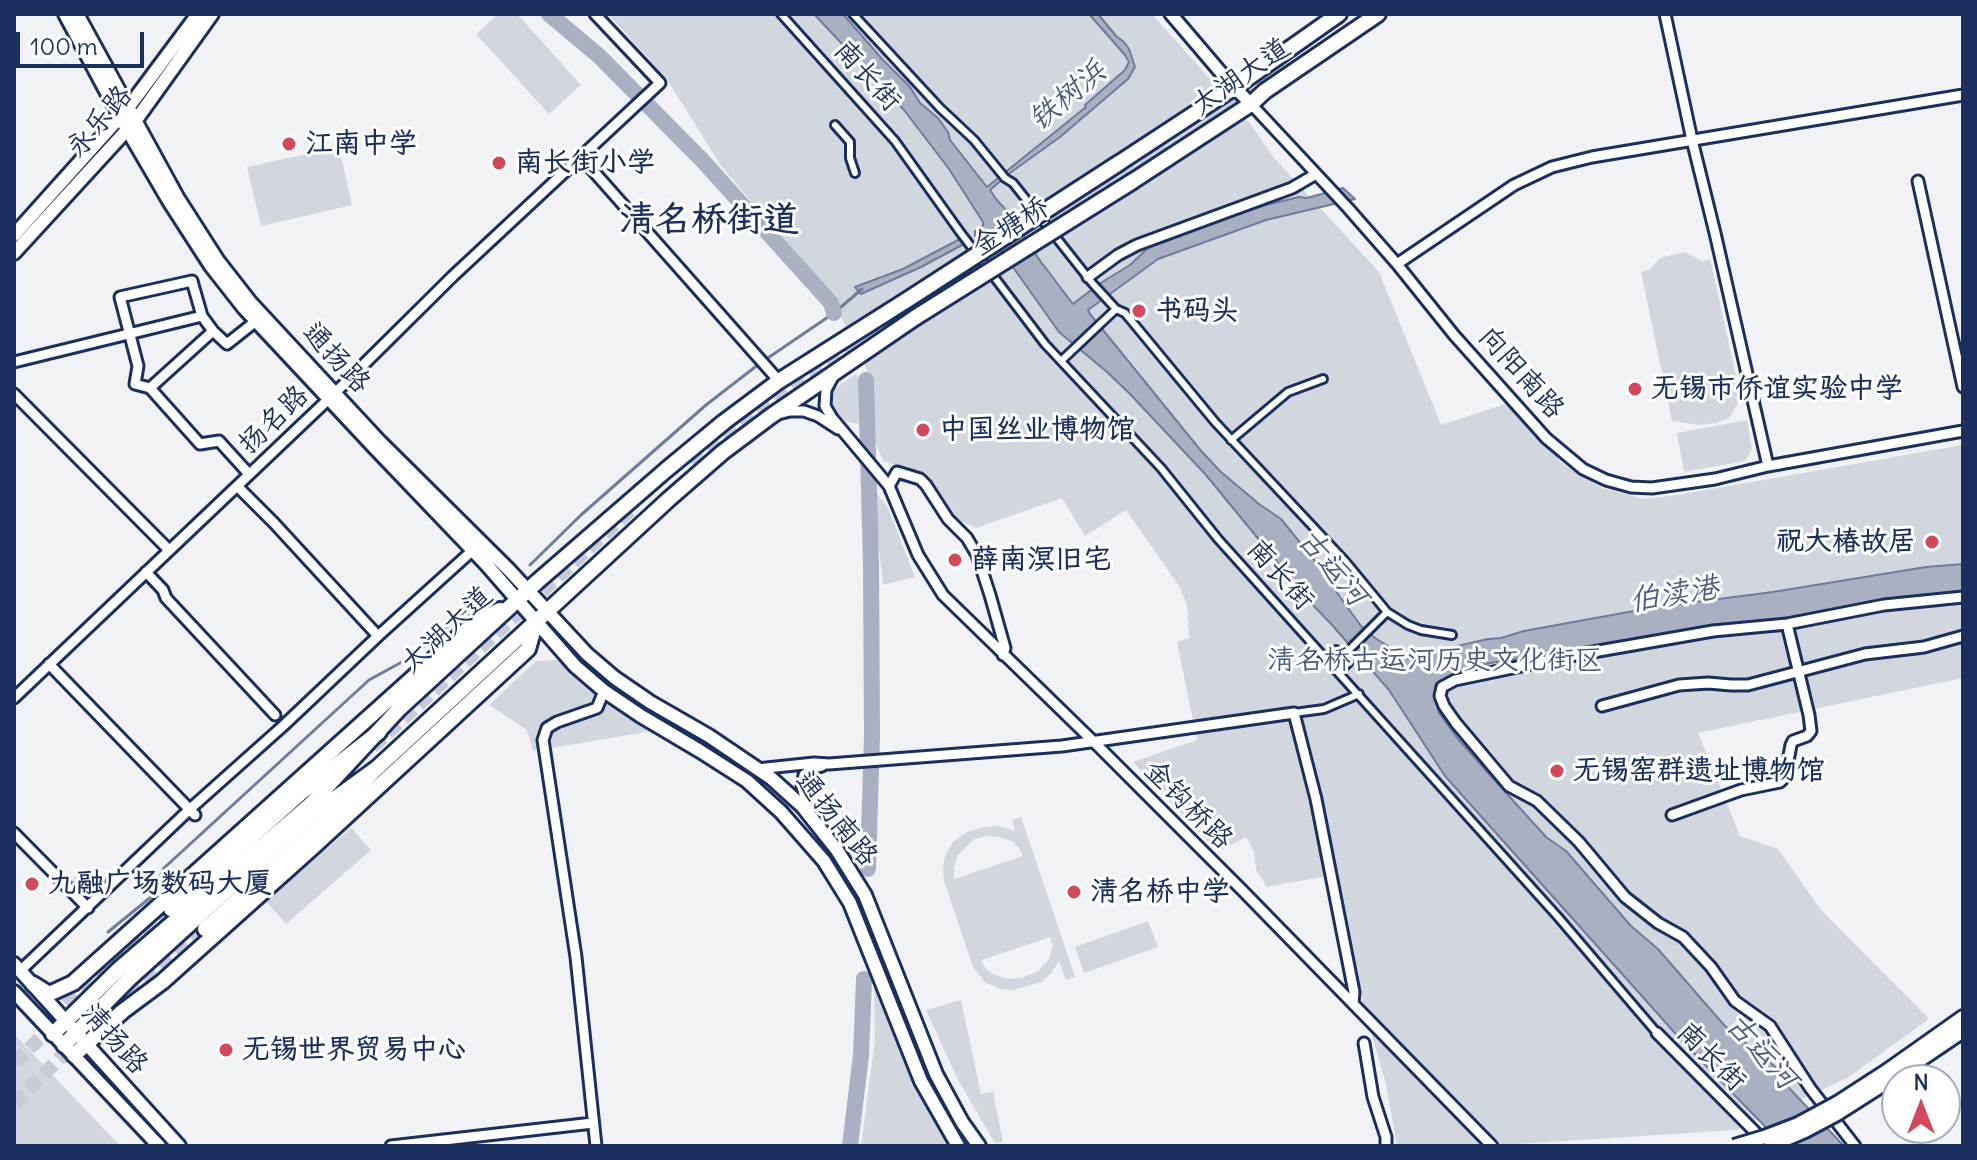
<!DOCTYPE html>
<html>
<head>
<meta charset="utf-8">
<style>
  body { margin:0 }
  #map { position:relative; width:1977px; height:1160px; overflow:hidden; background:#f1f2f5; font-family:Delius,sans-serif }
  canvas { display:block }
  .frame { position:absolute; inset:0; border:16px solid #1b2f5e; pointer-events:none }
  .north { position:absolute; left:1881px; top:1064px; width:80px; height:80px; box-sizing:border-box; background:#fff; border:2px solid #a4acbf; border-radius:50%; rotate:0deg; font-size:22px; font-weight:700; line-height:32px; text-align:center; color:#1b2f5e }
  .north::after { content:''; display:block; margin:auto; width:28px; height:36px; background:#d1495b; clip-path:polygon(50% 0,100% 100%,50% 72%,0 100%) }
  .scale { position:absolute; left:16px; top:32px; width:128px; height:36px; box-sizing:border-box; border:4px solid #1b2f5e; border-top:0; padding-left:10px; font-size:24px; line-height:28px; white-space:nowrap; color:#1b2f5e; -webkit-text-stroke:6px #fff; paint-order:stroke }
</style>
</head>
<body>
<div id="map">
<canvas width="1977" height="1160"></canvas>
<div class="frame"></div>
<div class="north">N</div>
<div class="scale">100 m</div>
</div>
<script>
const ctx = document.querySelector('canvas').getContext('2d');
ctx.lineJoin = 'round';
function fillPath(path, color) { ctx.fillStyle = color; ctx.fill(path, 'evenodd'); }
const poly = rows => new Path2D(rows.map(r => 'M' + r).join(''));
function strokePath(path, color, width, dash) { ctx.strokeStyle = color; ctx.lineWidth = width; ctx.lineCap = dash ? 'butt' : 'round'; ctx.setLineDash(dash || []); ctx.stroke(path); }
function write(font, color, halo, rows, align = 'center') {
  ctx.font = font + ' Delius,"LXGW WenKai TC",sans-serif'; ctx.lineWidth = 6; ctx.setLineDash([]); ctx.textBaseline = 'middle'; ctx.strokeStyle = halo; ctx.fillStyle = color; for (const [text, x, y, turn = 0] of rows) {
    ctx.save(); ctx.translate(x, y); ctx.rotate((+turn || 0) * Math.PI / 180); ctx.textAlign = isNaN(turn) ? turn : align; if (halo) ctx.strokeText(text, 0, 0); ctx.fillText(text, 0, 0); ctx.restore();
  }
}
fillPath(poly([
  [498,14,517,14,581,85,549,114,476,34],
  [608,14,1152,14,1251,125,1275,159,1379,272,1441,425,1508,403,1564,465,1602,488,1644,499,1677,495,1963,445,1963,678,1698,733,1740,836,1778,849,1820,909,1929,1019,1847,1078,1736,1130,1486,1146,1397,1146,1386,1084,1364,1008,1337,874,1267,887,1256,870,1254,851,1246,837,1218,852,1133,762,1197,740,1177,642,1189,638,1187,604,1179,586,1126,510,1085,536,1062,498,976,528,951,517,925,475,883,461,873,436,871,378,830,294,722,167,666,78],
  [339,147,352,205,261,226,247,167],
  [1684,252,1703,261,1710,259,1741,398,1729,418,1717,423,1699,425,1672,421,1641,272,1649,270,1660,258],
  [856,374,861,383,858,424,847,422,839,416,833,407,833,398,834,389],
  [1747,420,1752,449,1745,461,1684,472,1677,433],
  [877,494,888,508,915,577,883,585,876,519],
  [557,660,589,686,652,731,533,751,527,730,489,705,536,661],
  [1021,817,1075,977,1066,980,1059,961,1052,972,1042,982,1013,990,1000,989,985,982,973,967,944,881,943,869,945,856,953,842,967,832,985,827,999,826,1015,831,1012,820],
  [986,836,999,837,1012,841,1018,847,1023,856,954,879,954,868,958,855,974,839],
  [1050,937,1053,945,1049,959,1038,971,1022,978,1008,979,993,974,986,969,981,960],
  [351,828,371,850,286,924,266,901],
  [76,876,96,895,88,904,68,885],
  [1148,921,1158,947,1084,973,1075,947],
  [874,984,881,992,913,1081,949,1146,861,1146,875,1040],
  [961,1000,981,1094,993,1092,1003,1142,995,1143,958,1080,926,1010],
  [14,1034,120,1146,14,1146]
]), '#d2d6df');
const water = poly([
  [814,14,843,14,882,59,910,87,920,103,938,118,948,132,950,140,987,187,1086,107,1085,105,1125,70,1129,62,1125,55,1089,14,1098,14,1116,36,1124,42,1129,49,1135,67,1128,79,1060,137,1010,173,990,190,996,199,1007,211,1041,262,1073,304,1099,284,1130,265,1148,248,1229,217,1266,205,1299,197,1307,198,1343,188,1355,199,1266,220,1158,259,1088,310,1090,314,1202,452,1221,472,1259,504,1281,519,1327,576,1335,590,1361,626,1375,638,1409,659,1416,653,1444,649,1488,639,1501,638,1524,631,1656,607,1773,592,1926,567,1963,564,1963,591,1935,594,1784,618,1692,630,1608,645,1490,663,1455,673,1441,683,1436,694,1439,713,1458,739,1490,775,1546,837,1566,851,1631,926,1658,949,1724,1025,1779,1070,1789,1088,1844,1146,1784,1146,1683,1042,1445,776,1389,690,1333,626,1310,602,1206,475,1130,394,1107,372,1059,332,988,232,979,237,975,236,975,231,983,226,983,222,949,169,904,110,814,14],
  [960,239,964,244,921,267,861,294,855,287,903,269,960,239]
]);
fillPath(water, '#a8b0c2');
strokePath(water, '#707c9a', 2);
strokePath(poly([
  [530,565,581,515,706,405,759,364,834,313,862,289],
  [108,932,151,897,164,868,369,680,411,657,478,600]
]), '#707c9a', 3);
strokePath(poly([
  [549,14,599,56,702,160,831,303,834,313],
  [866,380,871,564,872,736,868,869],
  [850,1146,861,1055,864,979]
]), '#a8b0c2', 16);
strokePath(poly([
  [1210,123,1256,92],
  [1050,216,1163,142],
  [695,467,736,430,862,346],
  [372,747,634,507],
  [132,998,205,929],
  [50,1018,81,988,171,909],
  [14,1063,58,1021],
  [14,1104,76,1042]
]), '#c6cbd7', 14, [14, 7]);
const pedestrian = poly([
  [781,14,895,141,960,232,1045,344,1161,468,1218,539,1558,917,1657,1033],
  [853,14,940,108,974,140,1005,178,1013,183,1093,284,1116,309,1125,313,1215,422,1345,561,1387,612,1408,625,1421,630,1452,635],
  [835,125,850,142,850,158,855,173],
  [1061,361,1116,309],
  [1231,440,1288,392,1323,379],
  [1342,657,1387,612],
  [1326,659,1336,650,1348,663,1338,672],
  [1294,713,1324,709,1359,694]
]);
const minor = poly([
  [1665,14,1692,140,1715,233,1768,466],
  [1251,104,1348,208,1397,264,1454,335,1546,438,1583,469,1606,480,1631,487,1652,488,1715,479,1768,466,1963,431],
  [580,156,779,381],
  [1918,181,1963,387],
  [1397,264,1514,185,1552,167,1592,157,1963,95],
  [1088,277,1118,255,1137,245,1292,188,1316,174],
  [14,362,202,316],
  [834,375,826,390,825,406,832,418,889,486,918,555,943,595,1095,743,1241,889,1492,1146],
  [150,388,135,384,138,366,120,297,192,281,202,316,213,331],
  [14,394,169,550],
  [782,413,790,411,804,411,818,416,838,429],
  [249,474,219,441,200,444,150,388,213,331,227,344,256,321],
  [237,486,274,523,378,636,473,550],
  [889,486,897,472,920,479,926,485,948,519,967,538,977,555,990,595,1005,648,1003,655],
  [146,572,163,590,166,598,275,715],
  [49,664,195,815],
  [14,698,336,392,453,276,660,83,595,14],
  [1602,706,1679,685,1708,683,1731,685,1748,685,1865,654,1924,647,1963,636],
  [757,769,814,763,829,764,1062,746,1294,713,1316,799,1354,992,1353,1004],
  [808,811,802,786,804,775,811,769,822,766],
  [1672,815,1741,790,1780,782,1785,777,1791,745,1793,741,1807,736,1811,731,1809,715,1787,624],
  [14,833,88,908],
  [20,971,190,809,283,726,378,636],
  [1657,1033,1764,1141],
  [1364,1043,1373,1097,1386,1137,1386,1146],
  [391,1146,593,1123],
  [596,1146,576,957,543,740,547,728,557,722,597,708,604,691],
  [1855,1146,1810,1088,1770,1026,1735,1001,1711,967,1683,937,1658,923,1625,897,1579,842,1537,801,1509,786,1456,723,1444,706,1440,696,1442,687,1455,680,1570,656,1713,631,1787,624,1884,605,1963,597]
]);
const tertiary = poly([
  [1171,14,1228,81,1251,104]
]);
const secondary = poly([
  [65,14,120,117,169,201,211,266,244,308,374,447,486,564,575,666,604,691,641,716,700,751,747,781,781,812,824,861,850,903,921,1081,958,1146],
  [77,14,177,197,218,261,250,302,380,442,510,571,587,654,615,678,650,702,709,736,771,778,802,806,837,850,865,895,936,1074,962,1122,979,1146],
  [14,235,128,108,198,14],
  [14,253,136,120,212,14],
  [14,964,179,1146],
  [14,992,159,1146],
  [1888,1070,1963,1017],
  [1895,1077,1963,1031]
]);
const primary = poly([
  [1119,163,1235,87,1339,14],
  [1133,181,1251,104,1265,91,1378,14],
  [33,984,49,994,73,983,474,623,500,610],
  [53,1034,119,969,311,804,399,709,538,581,666,470,724,422,779,381,907,300],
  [64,1045,129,979,204,911,315,813,377,768,669,499,723,452,771,416,916,317],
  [74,1055,123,1011,162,982,314,846,528,649,536,621]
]);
const trunk = poly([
  [171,909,303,791,379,732],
  [205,929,325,822,377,768]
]);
strokePath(pedestrian, '#1b2f5e', 12);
strokePath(minor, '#1b2f5e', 15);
strokePath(tertiary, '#1b2f5e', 17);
strokePath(secondary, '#1b2f5e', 18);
strokePath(primary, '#1b2f5e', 20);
strokePath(trunk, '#1b2f5e', 20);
strokePath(pedestrian, '#fff', 6);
strokePath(minor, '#fff', 9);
strokePath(tertiary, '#fff', 11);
strokePath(secondary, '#fff', 12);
strokePath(primary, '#fff', 14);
strokePath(trunk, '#fff', 14);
const secondaryBridge = poly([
  [1734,1146,1764,1137,1798,1124,1837,1103,1888,1070],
  [1770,1146,1805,1131,1837,1114,1895,1077]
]);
const primaryBridge = poly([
  [907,300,1119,163],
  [916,317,1133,181]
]);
strokePath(secondaryBridge, '#1b2f5e', 18, []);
strokePath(primaryBridge, '#1b2f5e', 20, []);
strokePath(secondaryBridge, '#fff', 12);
strokePath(primaryBridge, '#fff', 14);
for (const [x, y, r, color] of [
  [289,144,8,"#d1495b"],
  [499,163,8,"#d1495b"],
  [1139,311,8,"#d1495b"],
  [1635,389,8,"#d1495b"],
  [923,430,8,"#d1495b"],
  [1932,542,8,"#d1495b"],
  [955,560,8,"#d1495b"],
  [1557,771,8,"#d1495b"],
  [32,884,8,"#d1495b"],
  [1074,892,8,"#d1495b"],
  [226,1050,8,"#d1495b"]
]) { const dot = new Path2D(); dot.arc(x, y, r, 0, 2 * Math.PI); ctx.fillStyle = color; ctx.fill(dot); strokePath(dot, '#fff', 3); }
write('28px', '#1b2f5e', '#fff', [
  ["南长街",867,76,48],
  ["太湖大道",1241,77,-35],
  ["永乐路",100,122,-50],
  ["金塘桥",1011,227,-32],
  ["通扬路",336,358,47],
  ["向阳南路",1521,373,48],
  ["扬名路",274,420,-44],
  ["南长街",1280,575,48],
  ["太湖大道",447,630,-43],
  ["金钩桥路",1188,805,45],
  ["通扬南路",836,819,51],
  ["清扬路",114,1039,48],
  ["南长街",1711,1057,45]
]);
write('bold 28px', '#1b2f5e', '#fff', [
  ["江南中学",305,144],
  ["南长街小学",515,163],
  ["书码头",1155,311],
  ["无锡市侨谊实验中学",1651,389],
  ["中国丝业博物馆",939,430],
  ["祝大椿故居",1916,542,"right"],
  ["薛南溟旧宅",971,560],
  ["无锡窑群遗址博物馆",1573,771],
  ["九融广场数码大厦",48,884],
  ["清名桥中学",1090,892],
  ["无锡世界贸易中心",242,1050]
], 'left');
write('28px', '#49597e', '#fff', [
  ["清名桥古运河历史文化街区",1435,661]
]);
write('italic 30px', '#4c5c81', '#fff', [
  ["铁树浜",1068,96,-40],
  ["古运河",1332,568,50],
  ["伯渎港",1674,595,-9],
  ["古运河",1761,1052,48]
]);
write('bold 36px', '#1b2f5e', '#fff', [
  ["清名桥街道",709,221]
]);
</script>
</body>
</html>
